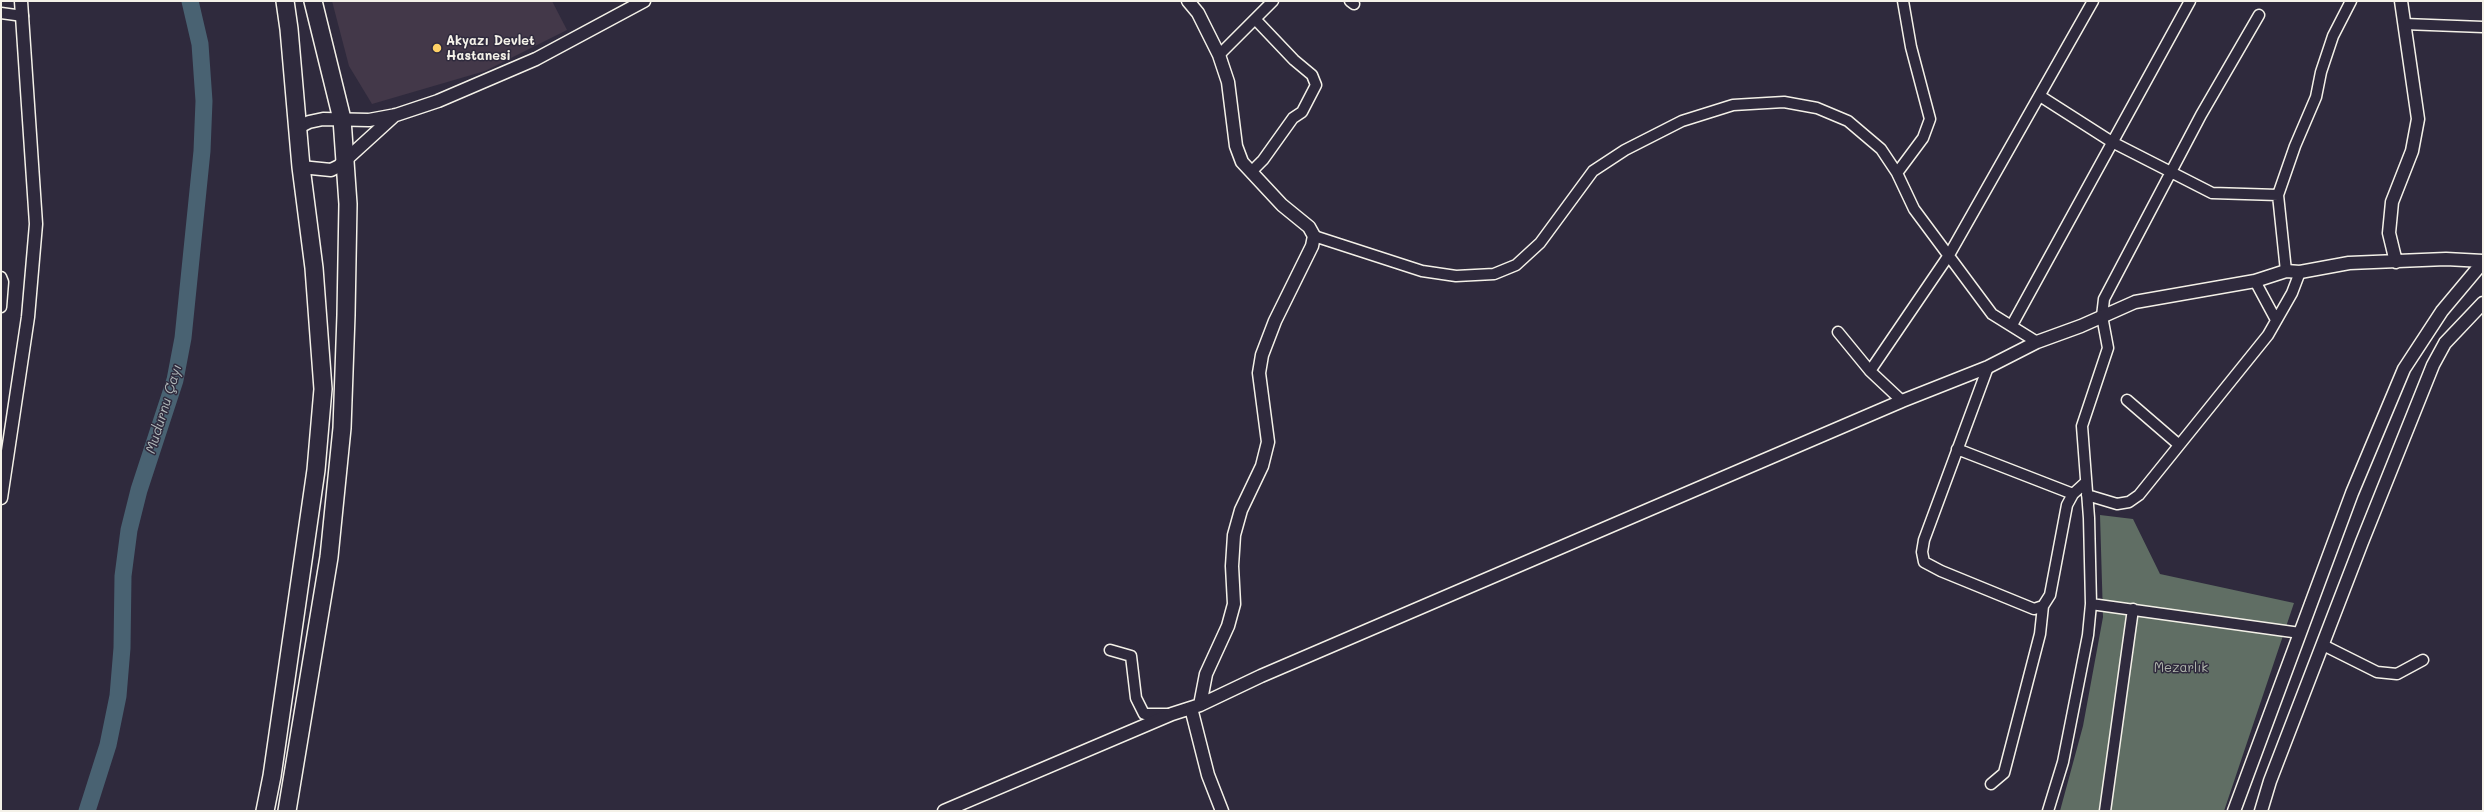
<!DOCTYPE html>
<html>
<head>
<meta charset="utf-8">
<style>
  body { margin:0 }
  #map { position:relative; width:2484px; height:812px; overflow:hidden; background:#2f2a3d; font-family:Mali,sans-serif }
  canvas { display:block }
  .frame { position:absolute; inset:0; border:2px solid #f4f1e8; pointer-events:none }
</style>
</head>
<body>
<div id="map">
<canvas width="2484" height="812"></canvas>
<div class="frame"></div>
</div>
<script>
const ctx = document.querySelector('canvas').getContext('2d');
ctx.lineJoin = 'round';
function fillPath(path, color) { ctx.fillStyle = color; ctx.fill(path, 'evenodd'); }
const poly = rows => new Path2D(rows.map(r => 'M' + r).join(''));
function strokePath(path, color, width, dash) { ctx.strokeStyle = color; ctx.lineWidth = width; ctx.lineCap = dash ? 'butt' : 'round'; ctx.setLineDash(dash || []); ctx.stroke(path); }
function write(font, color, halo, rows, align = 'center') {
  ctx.font = font + ' Mali,sans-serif'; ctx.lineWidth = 3; ctx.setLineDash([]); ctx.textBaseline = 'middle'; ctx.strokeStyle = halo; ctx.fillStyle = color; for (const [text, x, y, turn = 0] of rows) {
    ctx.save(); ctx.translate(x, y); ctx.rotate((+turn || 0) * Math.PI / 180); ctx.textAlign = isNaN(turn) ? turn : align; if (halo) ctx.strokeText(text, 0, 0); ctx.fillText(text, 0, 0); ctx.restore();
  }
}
fillPath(poly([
  [332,1,552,1,567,30,485,71,372,104,349,66]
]), '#433849');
fillPath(poly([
  [2100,515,2133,519,2160,574,2294,603,2224,811,2060,811,2083,726,2103,617]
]), '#606e64');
strokePath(poly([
  [87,811,108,745,118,696,122,648,123,576,129,530,139,490,175,380,183,338,202,151,204,101,200,44,190,1]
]), '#496272', 17);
const minor = poly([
  [1350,1,1354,4],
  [1,13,23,16],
  [2404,24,2483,27],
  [1219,55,1273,1],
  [2040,96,2112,142,2212,193,2278,195],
  [1252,171,1263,160,1293,118,1302,112,1316,85,1312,75,1294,60,1255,19],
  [1897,173,1923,138,1930,119,1911,47,1903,1],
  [1314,236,1422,271,1456,276,1494,274,1516,265,1540,243,1593,171,1625,150,1682,121,1733,105,1784,102,1817,108,1848,121,1881,149,1897,173,1914,209,1992,314,2037,342],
  [2286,271,2278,195,2295,146,2316,97,2321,72,2333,36,2351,1],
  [1,277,3,282,1,307],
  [2255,281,2276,320],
  [2012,325,2190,1],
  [1838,332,1870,371,1902,401],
  [1988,367,1924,540,1922,552,1924,562,1941,571,2034,609,2043,606,2050,595,2067,505,2073,494,2085,483],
  [1870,371,1949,255,2093,1],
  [2127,400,2178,444],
  [1957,449,2073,494],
  [2087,495,2117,504,2129,502,2139,495,2268,335,2292,293,2300,272],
  [2091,604,2300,633],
  [2323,645,2377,672,2397,674,2423,660],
  [1110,650,1131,656,1136,698,1144,714,1170,714],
  [1991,784,2004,773,2040,634,2043,606],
  [2048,811,2063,762,2088,635,2091,604,2089,518,2082,426,2108,348,2102,316,2104,299,2201,115,2259,15],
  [2105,811,2133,609]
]);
const tertiary = poly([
  [1188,1,1198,13,1219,55,1228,82,1236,146,1242,162,1282,205,1309,227,1314,236,1312,246,1275,321,1262,355,1259,373,1268,442,1262,466,1241,510,1234,535,1232,566,1234,604,1228,626,1206,674,1200,705],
  [297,128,309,122,323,119,369,120,396,115,438,101,536,59,644,1],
  [301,167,331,170,339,166,395,115],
  [2396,262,2389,233,2392,202,2412,151,2418,119,2401,1],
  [1,498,28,317,36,224,21,1],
  [1191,708,1208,775,1222,811],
  [944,811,1172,714,1200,705,1261,676,1902,401,1988,367,2037,342,2081,326,2135,302,2255,281,2286,271,2300,272,2349,263,2446,259,2483,261],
  [2234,811,2352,493,2404,369,2442,311,2483,262],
  [2261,811,2270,781,2362,542,2433,365,2445,343,2483,303]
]);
const trunk = poly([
  [265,811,272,776,316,470,323,389,314,268,301,167,289,29,285,1],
  [287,811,329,557,342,428,346,315,348,204,342,119,313,1]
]);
strokePath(minor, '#f4f1e8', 13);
strokePath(tertiary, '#f4f1e8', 15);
strokePath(trunk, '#f4f1e8', 20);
strokePath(minor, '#2f2a3d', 10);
strokePath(tertiary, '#2f2a3d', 12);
strokePath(trunk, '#2f2a3d', 17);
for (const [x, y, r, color] of [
  [437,48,5,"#ffd166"]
]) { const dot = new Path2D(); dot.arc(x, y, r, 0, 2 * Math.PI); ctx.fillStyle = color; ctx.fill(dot); strokePath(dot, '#2f2a3d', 1.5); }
write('bold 13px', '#f4f1e8', '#2f2a3d', [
  ["Akyazı Devlet",446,41],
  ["Hastanesi",446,56]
], 'left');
write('13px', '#b1b6ad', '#2f2a3d', [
  ["Mezarlık",2181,668]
]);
write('italic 14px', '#b0b8b9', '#2f2a3d', [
  ["Mudurnu Çayı",164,409,-73]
]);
</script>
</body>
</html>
